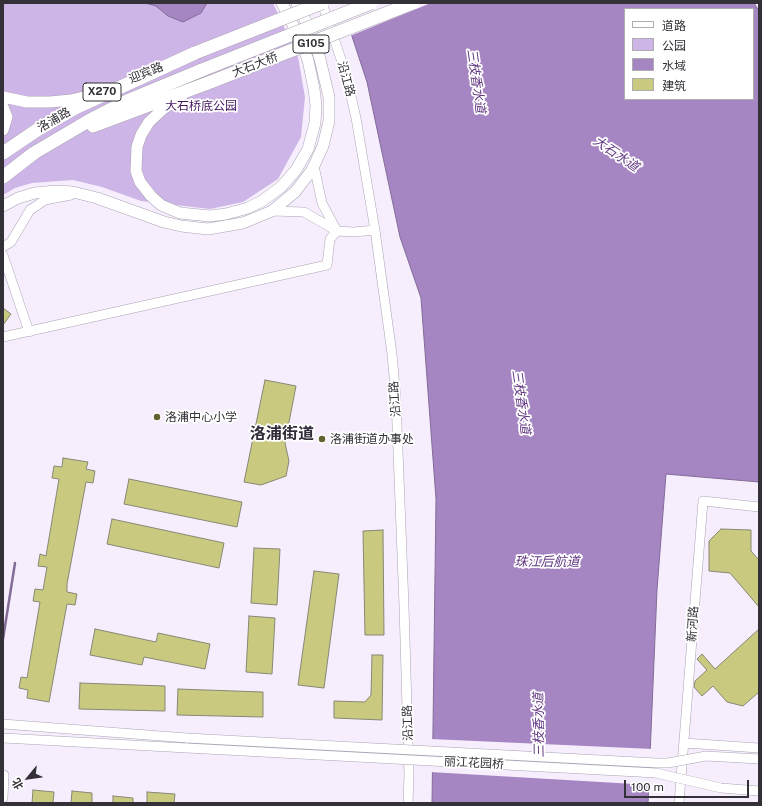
<!DOCTYPE html>
<html>
<head>
<meta charset="utf-8">
<style>
  body { margin:0 }
  #map { position:relative; width:762px; height:806px; overflow:hidden; background:#f6eefd; font-family:"Public Sans","Noto Sans SC",sans-serif }
  canvas { display:block }
  .frame { position:absolute; inset:0; border:4px solid #333037; pointer-events:none }
  .legend { position:absolute; left:624px; top:8px; width:130px; height:92px; box-sizing:border-box; background:#fff; border:1px solid #adacaf; margin:0; padding:5px 7px; list-style:none; font-size:12px; color:#333037 }
  .legend li { display:flex; align-items:center; gap:8px; height:20px }
  .legend b { width:20px; border:1px solid #adacaf }
  .north { position:absolute; left:8px; top:758px; width:40px; height:40px; -webkit-text-stroke:3px #fff; paint-order:stroke; rotate:241deg; font-size:11px; font-weight:700; line-height:16px; text-align:center; color:#333037 }
  .north::after { content:''; display:block; margin:auto; width:14px; height:18px; background:#333037; clip-path:polygon(50% 0,100% 100%,50% 72%,0 100%) }
  .scale { position:absolute; left:624px; top:780px; width:125px; height:18px; box-sizing:border-box; border:2px solid #333037; border-top:0; padding-left:5px; font-size:12px; line-height:14px; white-space:nowrap; color:#333037; -webkit-text-stroke:3px #fff; paint-order:stroke }
</style>
</head>
<body>
<div id="map">
<canvas width="762" height="806"></canvas>
<div class="frame"></div>
<ul class="legend">
<li><b style="height:5px;background:#fff"></b>道路</li>
<li><b style="height:11px;background:#ceb5e7"></b>公园</li>
<li><b style="height:11px;background:#a585c2"></b>水域</li>
<li><b style="height:11px;background:#c9ca80"></b>建筑</li>
</ul>
<div class="north">北</div>
<div class="scale">100 m</div>
</div>
<script>
const ctx = document.querySelector('canvas').getContext('2d');
ctx.lineJoin = 'round';
function fillPath(path, color) { ctx.fillStyle = color; ctx.fill(path, 'evenodd'); }
const poly = rows => new Path2D(rows.map(r => 'M' + r).join(''));
function strokePath(path, color, width, dash) { ctx.strokeStyle = color; ctx.lineWidth = width; ctx.lineCap = dash ? 'butt' : 'round'; ctx.setLineDash(dash || []); ctx.stroke(path); }
function write(font, color, halo, rows, align = 'center') {
  ctx.font = font + ' "Public Sans","Noto Sans SC",sans-serif'; ctx.lineWidth = 3.5; ctx.setLineDash([]); ctx.textBaseline = 'middle'; ctx.strokeStyle = halo; ctx.fillStyle = color; for (const [text, x, y, turn = 0] of rows) {
    ctx.save(); ctx.translate(x, y); ctx.rotate((+turn || 0) * Math.PI / 180); ctx.textAlign = isNaN(turn) ? turn : align; if (halo) ctx.strokeText(text, 0, 0); ctx.fillText(text, 0, 0); ctx.restore();
  }
}
fillPath(poly([
  [3,3,273,3,298,57,305,97,301,137,278,179,243,202,210,209,141,201,102,187,73,180,32,183,15,188,3,195]
]), '#ceb5e7');
const water = poly([
  [145,3,207,3,201,13,183,22,168,16,156,6,145,3],
  [341,3,754,3,759,11,759,482,666,474,657,590,648,803,432,803,436,499,421,298,400,237,367,82,341,3],
  [625,9,753,9,753,99,625,99,625,9]
]);
fillPath(water, '#a585c2');
strokePath(water, '#836c98', 1);
fillPath(poly([
  [339,3,431,3,350,36],
  [431,739,653,749,651,785,430,772]
]), '#f6eefd');
strokePath(poly([
  [3,639,15,563]
]), '#836c98', 2.5);
const building = poly([
  [3,308,11,314,3,325,3,308],
  [265,380,296,386,285,443,289,461,286,476,261,485,244,482,265,380],
  [63,458,88,462,86,469,95,471,93,483,86,482,67,584,67,592,77,594,75,605,67,604,49,702,27,698,28,690,19,688,21,677,27,678,40,602,33,601,35,589,43,590,47,567,38,566,40,554,46,556,59,479,52,478,54,466,62,467,63,458],
  [129,479,242,502,237,527,124,504,129,479],
  [112,519,224,543,219,568,107,544,112,519],
  [721,529,751,530,751,551,759,560,759,607,730,573,709,571,709,541,721,529],
  [383,530,384,635,365,635,363,531,383,530],
  [254,548,280,549,277,605,251,603,254,548],
  [314,571,339,574,324,688,298,685,314,571],
  [249,616,275,618,272,674,246,672,249,616],
  [95,629,156,642,158,633,210,644,205,669,144,657,142,665,90,655,95,629],
  [759,629,759,692,743,706,727,702,713,686,702,696,694,687,695,681,707,670,697,659,702,654,715,669,759,629],
  [372,655,383,655,382,720,334,718,334,701,365,702,371,695,372,655],
  [80,683,165,686,165,711,79,709,80,683],
  [178,689,263,692,263,717,177,715,178,689],
  [33,790,54,792,53,803,32,803,33,790],
  [72,791,92,793,92,803,71,803,72,791],
  [147,792,175,794,174,803,147,803,147,792],
  [113,796,133,798,133,803,113,803,113,796]
]);
fillPath(building, '#c9ca80');
strokePath(building, '#868775', 1);
const minor = poly([
  [322,3,346,74,356,118,375,230,392,354,396,399,404,606,409,775,408,803],
  [314,166,322,203,337,231],
  [272,211,304,212,337,231,354,232,375,230],
  [3,247,11,242,30,210,45,200,71,195],
  [3,255,29,332],
  [3,337,327,265,330,239,337,231],
  [3,724,187,738],
  [3,738,187,748],
  [684,743,759,748],
  [3,798,4,775],
  [679,803,703,501,759,507]
]);
const major = poly([
  [182,96,163,109,149,122,141,135,137,147,136,171,140,182,151,196,161,205,180,213,210,216,226,214,248,208,262,201,281,187,296,170,308,149,315,123,316,105,314,89,308,60,299,37,282,3],
  [3,97,27,102,50,102,71,100,96,94],
  [3,107,7,117,3,130],
  [3,206,18,198,35,193,56,191,73,192,97,198,164,222,181,226,208,229,243,223,272,211,295,192,312,170,323,146,329,121,329,97,320,59,311,32,297,3]
]);
const highway = poly([
  [93,126,208,83],
  [3,153,37,130,75,108,195,53],
  [3,177,34,153,90,120,127,101,202,70]
]);
strokePath(minor, '#aba3b4', 10);
strokePath(major, '#aba3b4', 12);
strokePath(highway, '#aba3b4', 14);
strokePath(minor, '#fff', 9);
strokePath(major, '#fff', 11);
strokePath(highway, '#fff', 13);
const minorBridge = poly([
  [187,738,657,763,668,763,706,756,759,759],
  [187,748,656,773,721,788,759,791]
]);
const highwayBridge = poly([
  [195,53,322,3],
  [202,70,371,3],
  [208,83,413,3]
]);
strokePath(minorBridge, '#aba3b4', 10, []);
strokePath(highwayBridge, '#aba3b4', 14, []);
strokePath(minorBridge, '#fff', 9);
strokePath(highwayBridge, '#fff', 13);
for (const [x, y, r, color] of [
  [157,417,4,"#61622f"],
  [322,439,4,"#61622f"]
]) { const dot = new Path2D(); dot.arc(x, y, r, 0, 2 * Math.PI); ctx.fillStyle = color; ctx.fill(dot); strokePath(dot, '#fff', 1.5); }
for (const [x, y, w] of [
  [311,44,36],
  [102,92,38]
]) { const box = new Path2D(); box.roundRect(x - w / 2, y - 9, w, 18, 3); ctx.fillStyle = '#fff'; ctx.fill(box); strokePath(box, '#333037', 1); }
write('bold 11px', '#333037', null, [
  ["G105",311,44],
  ["X270",102,92]
]);
write('12px', '#333037', '#fff', [
  ["大石大桥",255,65,-21],
  ["迎宾路",146,73,-22],
  ["沿江路",346,79,75],
  ["洛浦路",54,120,-30],
  ["沿江路",395,399,-94],
  ["新河路",693,624,-86],
  ["沿江路",408,723,-92],
  ["丽江花园桥",474,763,3]
]);
write('12px', '#40145e', '#fff', [
  ["大石桥底公园",201,106]
]);
write('12px', '#333037', '#fff', [
  ["洛浦中心小学",165,417],
  ["洛浦街道办事处",330,439]
], 'left');
write('italic 13px', '#623883', '#fff', [
  ["三枝香水道",476,81,82],
  ["大石水道",616,154,34],
  ["三枝香水道",521,402,82],
  ["珠江后航道",547,562],
  ["三枝香水道",539,725,-91]
]);
write('bold 16px', '#312a38', '#fff', [
  ["洛浦街道",282,434]
]);
</script>
</body>
</html>
